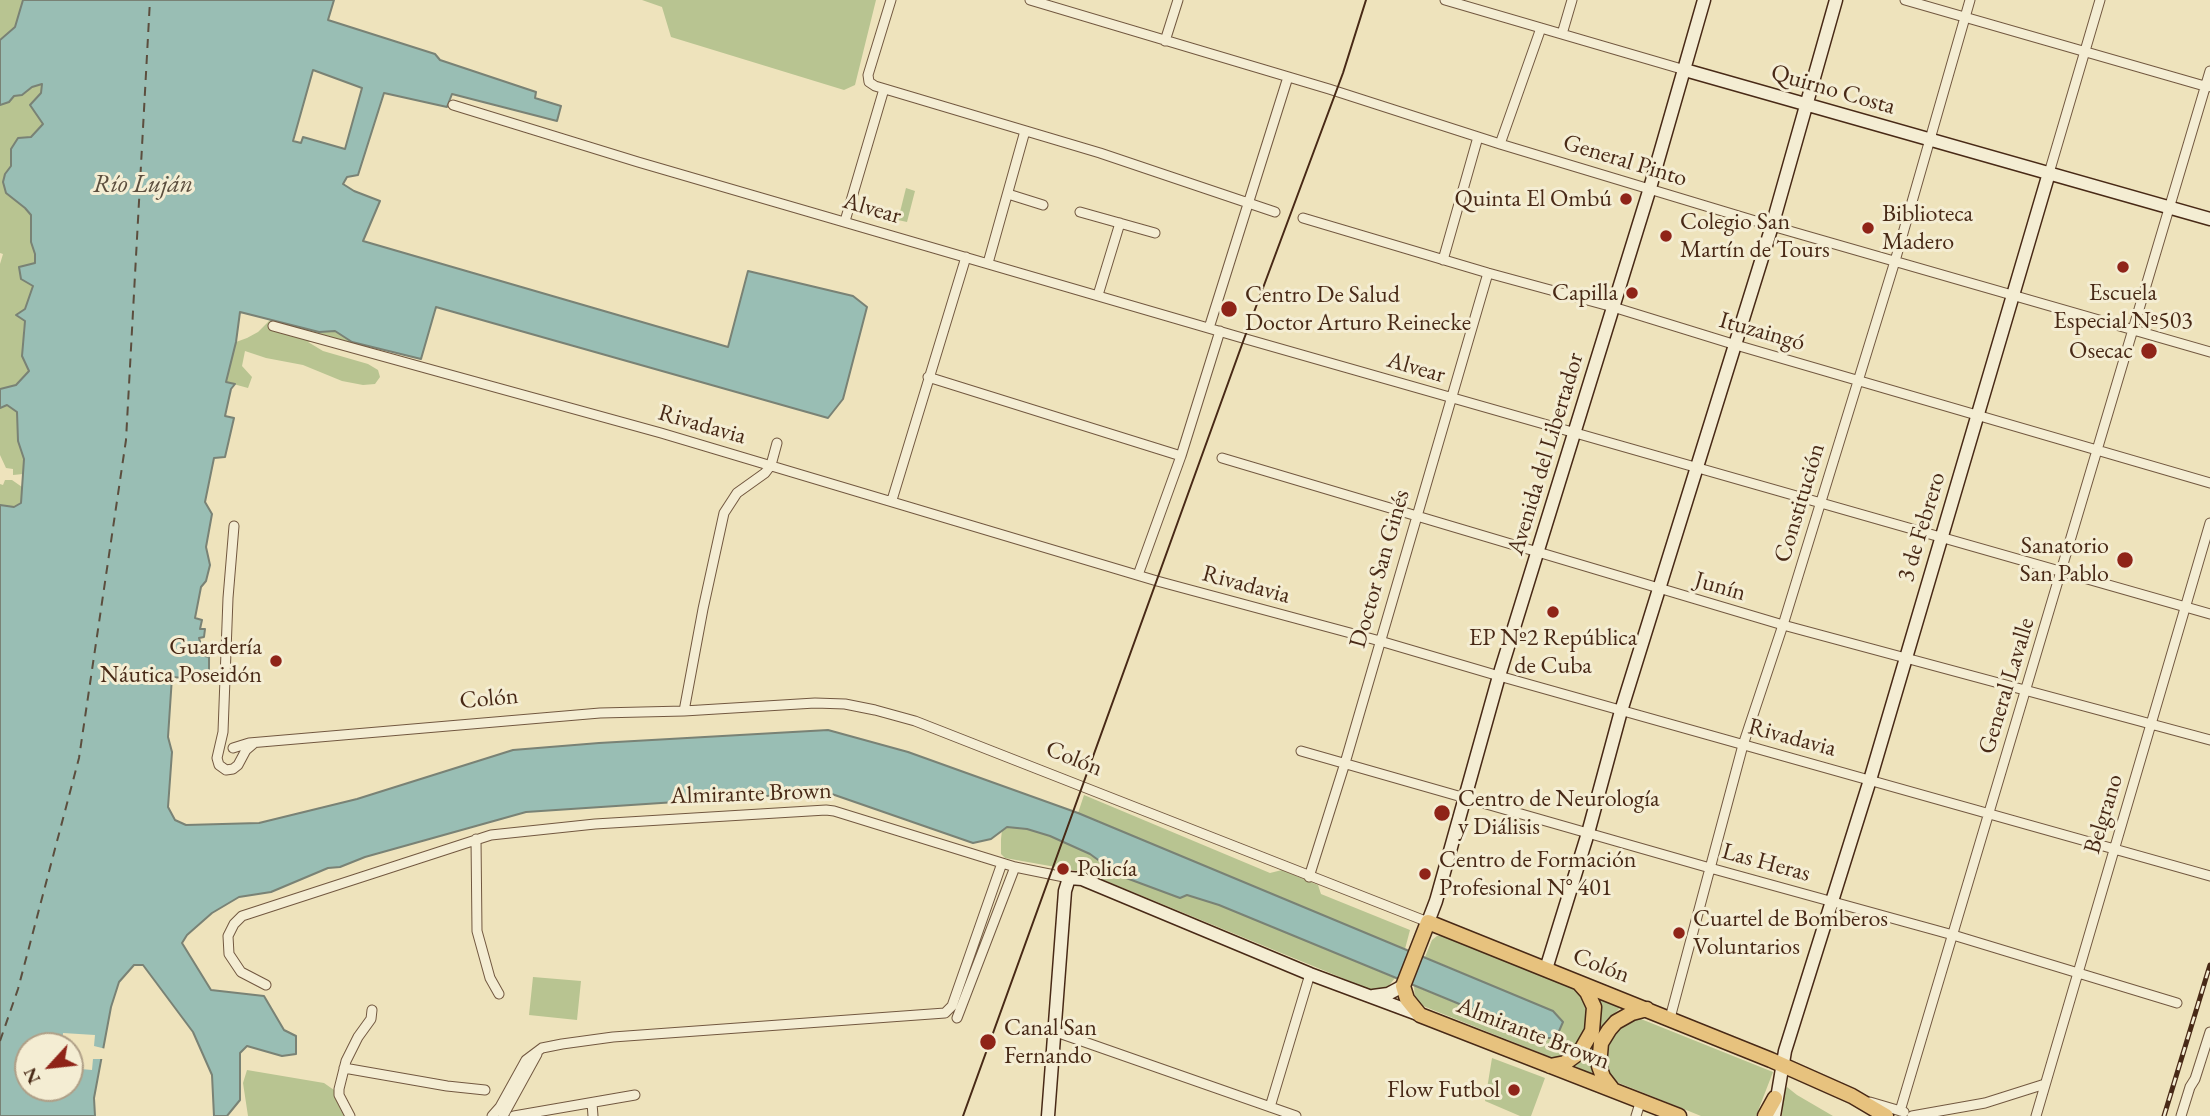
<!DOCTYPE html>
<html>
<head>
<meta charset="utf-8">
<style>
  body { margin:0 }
  #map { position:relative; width:2210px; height:1116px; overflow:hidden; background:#eee3bc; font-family:"EB Garamond",serif }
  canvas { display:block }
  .north { position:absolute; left:14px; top:1032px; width:70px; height:70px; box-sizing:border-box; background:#f4edd3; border:2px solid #af9f87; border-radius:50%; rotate:243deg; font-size:19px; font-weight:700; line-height:28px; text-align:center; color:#482916 }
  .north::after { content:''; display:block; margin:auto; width:24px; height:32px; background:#8f2418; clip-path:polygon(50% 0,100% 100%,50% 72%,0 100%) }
</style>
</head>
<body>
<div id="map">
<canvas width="2210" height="1116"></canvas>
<div class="north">N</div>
</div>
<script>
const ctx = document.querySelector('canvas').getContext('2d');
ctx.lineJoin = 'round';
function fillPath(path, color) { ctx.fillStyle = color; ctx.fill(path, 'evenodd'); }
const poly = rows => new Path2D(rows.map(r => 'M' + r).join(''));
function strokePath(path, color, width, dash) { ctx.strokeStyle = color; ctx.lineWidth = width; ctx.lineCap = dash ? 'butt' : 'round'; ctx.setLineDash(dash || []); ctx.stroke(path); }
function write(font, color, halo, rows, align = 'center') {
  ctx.font = font + ' "EB Garamond",serif'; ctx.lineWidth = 6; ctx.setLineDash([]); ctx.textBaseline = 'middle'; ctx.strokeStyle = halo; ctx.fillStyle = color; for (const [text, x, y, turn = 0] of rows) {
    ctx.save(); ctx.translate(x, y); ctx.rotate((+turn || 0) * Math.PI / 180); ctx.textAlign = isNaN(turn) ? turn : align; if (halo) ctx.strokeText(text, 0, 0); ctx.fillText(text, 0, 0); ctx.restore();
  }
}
fillPath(poly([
  [0,0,23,0,15,27,0,40],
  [642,0,876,0,855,85,844,90,671,37,662,7],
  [43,83,38,117,43,124,31,138,18,138,11,149,11,166,5,174,6,193,25,208,31,216,31,242,35,253,35,263,19,268,34,286,25,309,22,356,29,371,16,385,0,389,0,264,3,254,0,253,0,105,9,102,14,96,22,95,32,87],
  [906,188,915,191,907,222,898,220],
  [271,319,319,332,335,331,352,342,308,342,323,351,368,364,378,370,380,377,375,384,363,385,342,381,303,365,266,358,245,351,242,366,252,377,248,388,226,382,236,342,247,338,258,332],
  [7,405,17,412,18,441,24,459,23,474,13,475,13,469,6,468,0,455,0,408],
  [5,480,12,480,22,487,21,503,14,507,0,505,0,484,3,485],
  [1084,795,1270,873,1282,870,1318,885,1321,894,1410,930,1405,949,1078,813],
  [1007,827,1027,829,1050,836,1090,854,1101,862,1187,895,1219,905,1395,978,1387,988,1376,991,1369,989,1084,872,1005,858,1001,854,1001,839,1002,830],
  [1437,936,1442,936,1574,989,1585,998,1588,1008,1584,1036,1571,1053,1560,1058,1553,1058,1418,1004,1415,1000,1414,986,1542,1038,1553,1011,1425,957,1432,940],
  [533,977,581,981,577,1020,529,1015],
  [1599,998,1621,1007,1608,1020,1603,1028,1592,1064,1592,1074,1575,1066,1588,1052,1594,1041,1600,1013],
  [1636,1018,1641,1019,1773,1072,1756,1116,1701,1116,1614,1081,1610,1077,1605,1062,1605,1049,1619,1027],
  [1492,1058,1545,1078,1531,1116,1520,1116,1485,1101],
  [247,1070,324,1083,334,1090,346,1116,248,1116,243,1083],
  [1787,1087,1797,1095,1833,1116,1782,1116,1784,1090]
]), '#b8c491');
const water = poly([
  [23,0,334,0,328,20,435,54,440,60,536,92,535,98,561,106,557,121,452,94,447,107,384,93,358,175,347,177,343,184,354,191,380,201,363,241,728,347,748,271,853,296,867,307,843,399,828,418,436,307,421,359,352,342,335,331,319,332,240,312,236,342,226,382,235,384,231,389,225,416,234,418,225,457,214,458,205,502,212,514,206,547,210,565,206,581,201,587,195,618,202,620,200,629,205,629,204,637,199,638,201,645,205,644,205,656,209,657,209,680,172,677,168,737,172,752,168,807,175,820,186,825,259,823,357,799,513,750,599,743,828,730,908,752,1078,813,1553,1011,1563,1022,1556,1038,1542,1038,1219,905,1187,895,1180,898,1102,869,1101,862,1090,854,1050,836,1027,829,1007,827,991,839,973,843,826,792,526,812,365,857,340,867,328,868,271,892,239,897,212,913,187,935,182,943,211,990,264,996,284,1030,296,1036,296,1054,282,1056,247,1046,240,1053,240,1100,227,1116,214,1116,212,1075,193,1032,143,965,134,965,119,982,111,1007,94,1098,95,1116,0,1116,0,505,14,507,21,503,24,459,18,441,17,412,7,405,0,408,0,389,16,385,29,371,22,356,25,321,16,315,25,309,33,286,21,279,19,267,35,263,35,254,31,242,31,215,25,208,6,193,3,182,5,174,11,166,11,149,18,138,31,137,43,124,30,105,41,93,42,84,32,87,22,95,14,96,9,102,0,105,0,40,15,27,23,0],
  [313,70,362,88,345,149,303,137,301,143,293,141,313,70],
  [28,1046,70,1046,70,1088,28,1088,28,1046]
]);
fillPath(water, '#99beb4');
strokePath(water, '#798275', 2);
fillPath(poly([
  [63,1033,95,1035,94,1046,106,1049,104,1059,93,1059,92,1070,70,1068,70,1046,62,1046]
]), '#eee3bc');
strokePath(poly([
  [0,1041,18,989,79,758,126,440,150,0]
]), '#5c4e3e', 2, [9, 7]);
const street = poly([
  [891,0,868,75,869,82,875,86,1100,153,1275,212],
  [1030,0,1329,89,1500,144,1772,226,2210,352],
  [1445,0,1685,70],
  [1905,0,2208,87],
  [1562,34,1572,0],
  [1165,41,1178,0],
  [453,105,638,162,1239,337,2210,614],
  [1500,144,1541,28],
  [2049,173,2100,0],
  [1008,194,1043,205],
  [1080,212,1155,233],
  [1303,218,1488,273,1613,307,1736,345,2210,483],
  [845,221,884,89],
  [1443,260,1478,137],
  [988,263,1025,131],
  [1098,295,1120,223],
  [273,326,661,433,1157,581,1380,641,1499,676,2210,876],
  [1209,328,1288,77],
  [928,377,1181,456],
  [1222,458,1783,625,2210,740],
  [892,500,966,257],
  [234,526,228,598,223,732,217,758,219,765,226,770,233,769,238,765,246,750,253,744],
  [1138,575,1181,456,1220,331],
  [684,711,703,609,724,513,737,493,765,473,771,465,777,443],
  [233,748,249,743,600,713,684,711,815,703,845,704,875,710,915,721,1428,922],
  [1301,751,1710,868,1953,935,2177,1003],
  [476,839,477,931,490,978,499,994],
  [1309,877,1345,763,1488,273],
  [266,985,241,972,229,954,228,936,234,924,242,916,491,835,595,824,826,810,834,811,1015,867,1069,878],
  [957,1018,1015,867],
  [1670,1018,1743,745,1783,625,1895,261,1970,0],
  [1056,1032,1296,1116],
  [344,1068,447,1086,485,1090],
  [1870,1102,1904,1112],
  [592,1103,593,1116],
  [1270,1107,1310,974],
  [1900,1111,2210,71],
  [350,1116,339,1095,339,1089,346,1061,358,1037,371,1019,372,1010],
  [492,1116,500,1107,526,1060,542,1048,562,1044,613,1037,945,1013,952,1006,1002,863],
  [503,1116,537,1054],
  [514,1116,635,1095],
  [1636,1116,1641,1100],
  [1912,1116,1985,1103,2045,1084],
  [2036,1116,2210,523],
  [2181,1116,2190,1087,2195,1079,2210,1032]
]);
const secondary = poly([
  [1685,70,2210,219],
  [1428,922,1436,901,1499,676,1650,188,1704,0],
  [1546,969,1588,833,1621,711,1772,226,1836,0],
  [1373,996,1388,994,1403,986],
  [1048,1116,1065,891,1069,878,1082,879,1310,974,1420,1015],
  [1774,1116,1785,1051,1870,780,2049,173]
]);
const primary = poly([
  [1550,1066,1565,1063,1580,1052,1592,1031,1594,1007,1587,992,1579,983],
  [1613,1090,1603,1077,1599,1066,1601,1043,1609,1030,1616,1022,1632,1013,1647,1009],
  [1679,1116,1420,1015,1407,999,1403,986,1428,922,1771,1060,1852,1096,1886,1116],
  [1765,1116,1775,1098]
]);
strokePath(street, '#725840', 11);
strokePath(secondary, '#482916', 15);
strokePath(primary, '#482916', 17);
strokePath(street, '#f4edd3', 9);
strokePath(secondary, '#f4edd3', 12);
strokePath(primary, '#e7c27e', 14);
strokePath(poly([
  [963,1116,1244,339,1343,73,1366,0]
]), '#482916', 2);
const rail = poly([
  [2164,1116,2210,965]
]);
strokePath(rail, '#482916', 5);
strokePath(rail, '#f4edd3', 2.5, [8]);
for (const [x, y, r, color] of [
  [1626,199,7,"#8f2418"],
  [1868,228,7,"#8f2418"],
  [1666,236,7,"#8f2418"],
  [2123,267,7,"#8f2418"],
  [1632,293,7,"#8f2418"],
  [1229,309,9,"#8f2418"],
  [2149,351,9,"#8f2418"],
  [2125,560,9,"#8f2418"],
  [1553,612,7,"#8f2418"],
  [276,661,7,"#8f2418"],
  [1442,813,9,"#8f2418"],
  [1063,869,7,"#8f2418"],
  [1425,874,7,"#8f2418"],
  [1679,933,7,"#8f2418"],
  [988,1042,9,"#8f2418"],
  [1514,1090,7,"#8f2418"]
]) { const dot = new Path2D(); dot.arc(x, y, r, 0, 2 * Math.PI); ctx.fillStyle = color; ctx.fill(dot); strokePath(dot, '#f4edd3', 2.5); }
write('24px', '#482916', '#f4edd3', [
  ["Quirno Costa",1833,90,16],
  ["General Pinto",1625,161,17],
  ["Alvear",872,209,16],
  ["Ituzaingó",1762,332,16],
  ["Alvear",1416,368,16],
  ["Rivadavia",702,425,16],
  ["Avenida del Libertador",1546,454,-73],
  ["Constitución",1800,503,-73],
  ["3 de Febrero",1922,527,-73],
  ["Doctor San Ginés",1380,569,-74],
  ["Rivadavia",1246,585,15],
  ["Junín",1720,587,16],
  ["General Lavalle",2007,686,-73],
  ["Colón",489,699,-5],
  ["Rivadavia",1792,738,15],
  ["Colón",1074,759,22],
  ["Almirante Brown",751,794,-2],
  ["Belgrano",2104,814,-73],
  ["Las Heras",1766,863,15],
  ["Colón",1601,966,21],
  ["Almirante Brown",1533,1034,21]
]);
write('24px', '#482916', '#f4edd3', [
  ["Quinta El Ombú",1612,199,"right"],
  ["Biblioteca",1882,214],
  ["Madero",1882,242],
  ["Colegio San",1680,222],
  ["Martín de Tours",1680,250],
  ["Capilla",1618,293,"right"],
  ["Escuela",2123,293,"center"],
  ["Especial Nº503",2123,321,"center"],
  ["Centro De Salud",1245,295],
  ["Doctor Arturo Reinecke",1245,323],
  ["Osecac",2133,351,"right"],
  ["Sanatorio",2109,546,"right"],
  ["San Pablo",2109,574,"right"],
  ["EP Nº2 República",1553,638,"center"],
  ["de Cuba",1553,666,"center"],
  ["Guardería",262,647,"right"],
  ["Náutica Poseidón",262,675,"right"],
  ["Centro de Neurología",1458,799],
  ["y Diálisis",1458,827],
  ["Centro de Formación",1439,860],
  ["Profesional N° 401",1439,888],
  ["Policía",1077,869],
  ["Cuartel de Bomberos",1693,919],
  ["Voluntarios",1693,947],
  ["Canal San",1004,1028],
  ["Fernando",1004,1056],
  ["Flow Futbol",1500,1090,"right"]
], 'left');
write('italic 26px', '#5c4e3e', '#f4edd3', [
  ["Río Luján",143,185]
]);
</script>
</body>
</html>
